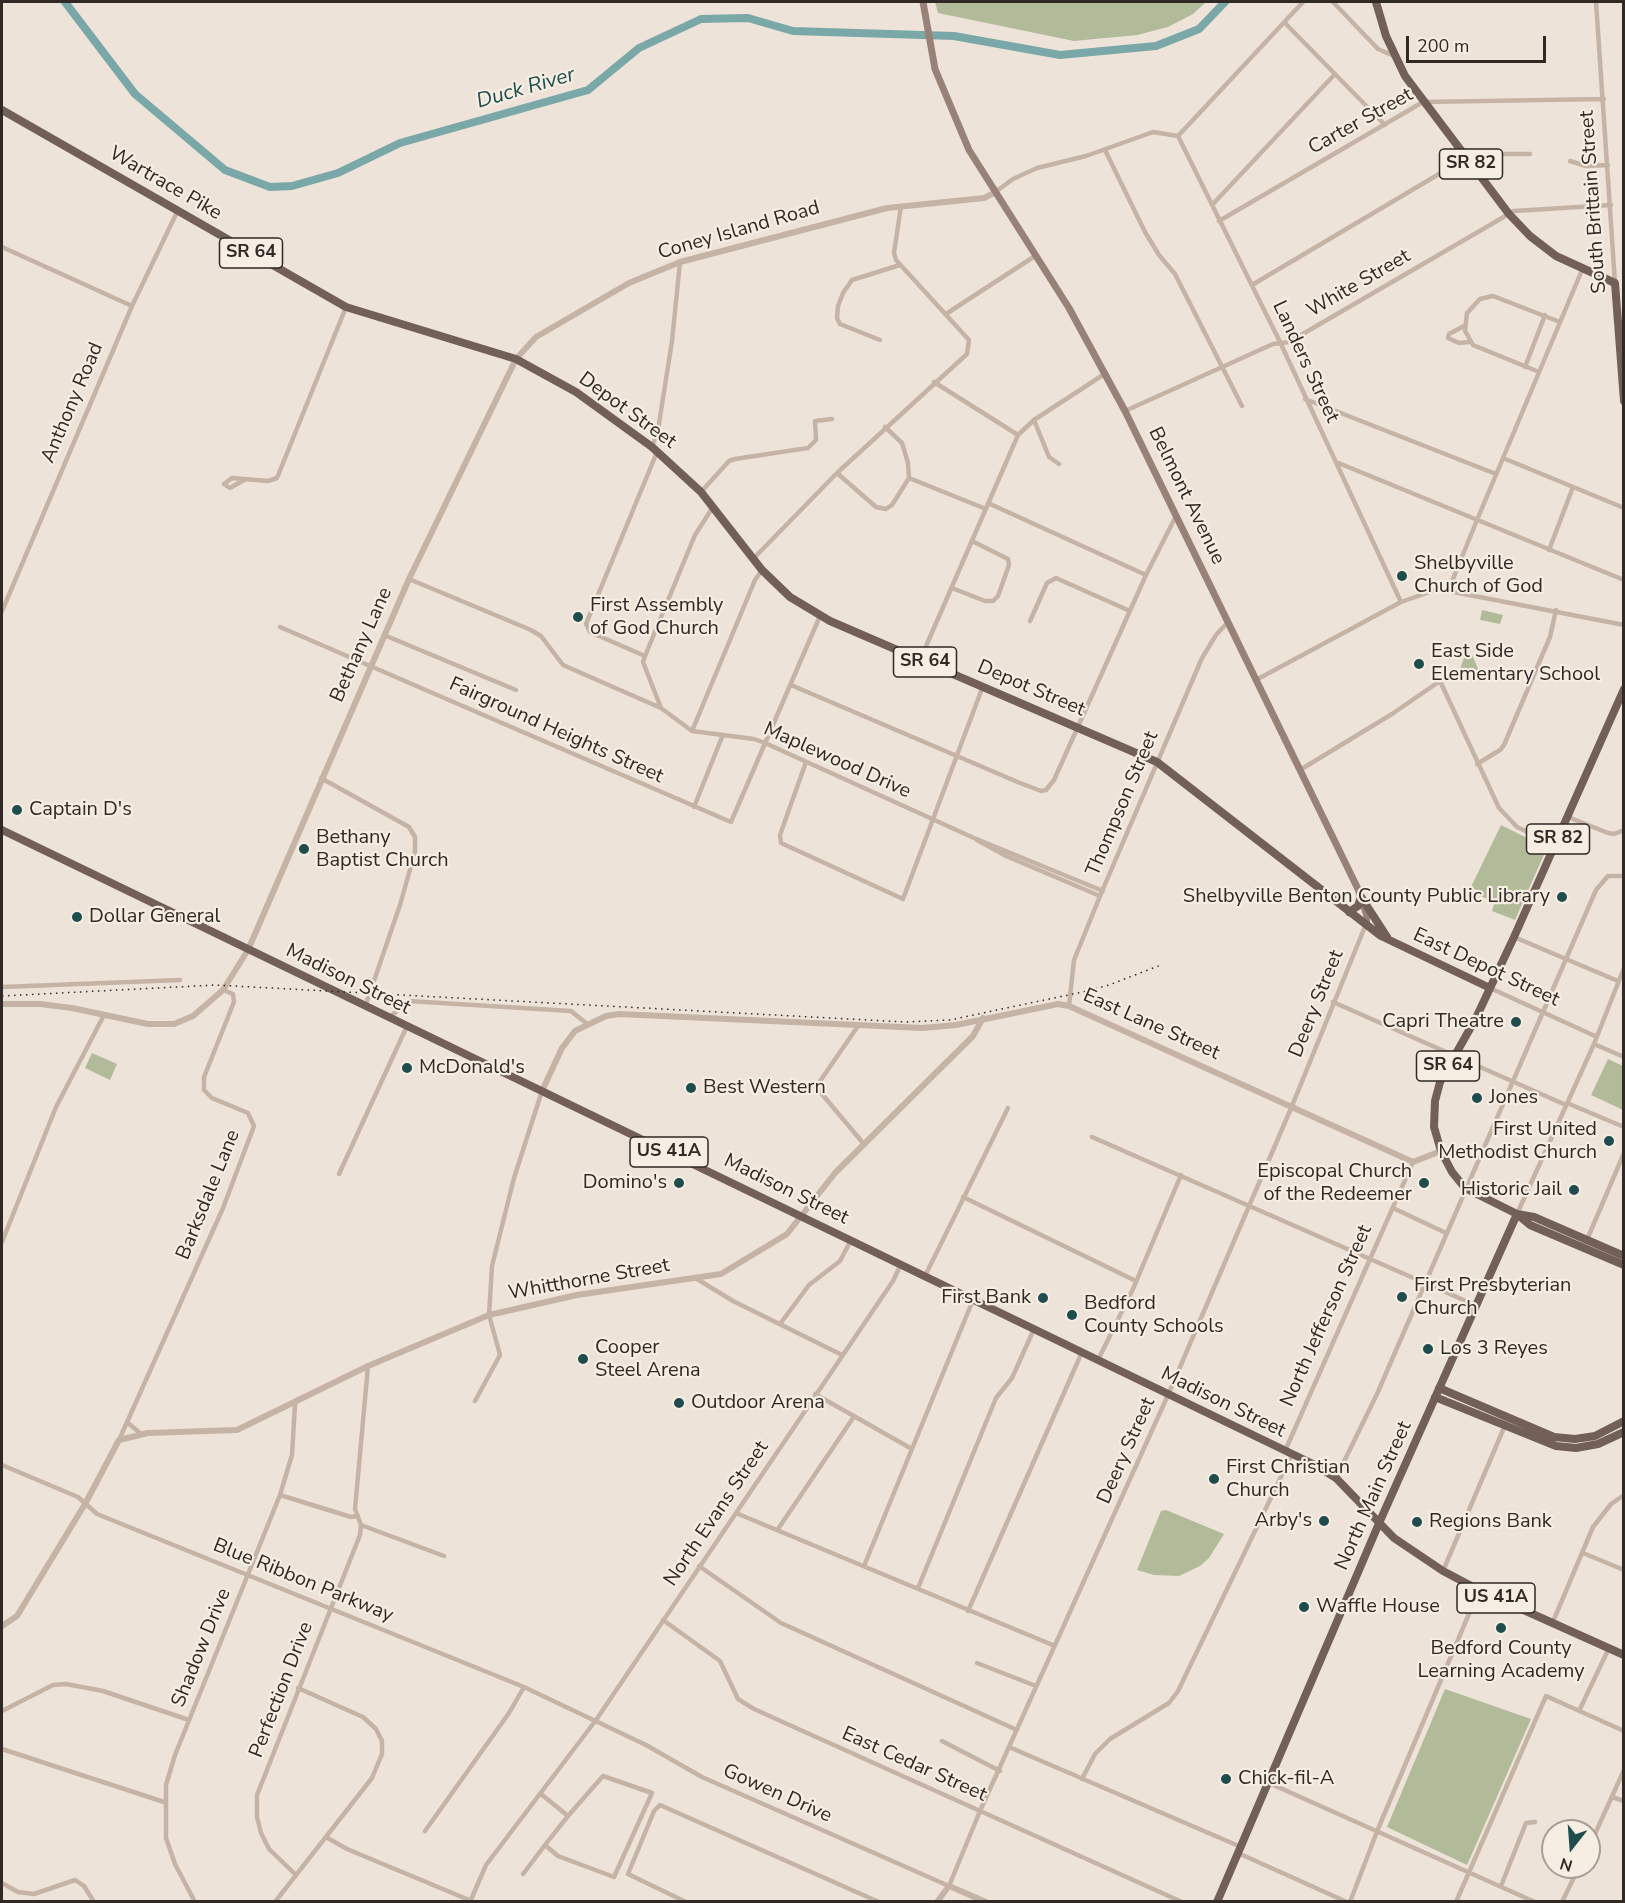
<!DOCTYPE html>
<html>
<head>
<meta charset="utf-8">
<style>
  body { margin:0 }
  #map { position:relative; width:1625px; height:1903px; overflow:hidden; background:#eee3d8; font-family:"Nunito Sans",sans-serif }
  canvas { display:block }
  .frame { position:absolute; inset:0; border:3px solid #312926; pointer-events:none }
  .north { position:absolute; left:1541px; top:1819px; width:60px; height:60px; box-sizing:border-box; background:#f6ede3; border:2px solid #a79f97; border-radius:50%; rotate:197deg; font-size:16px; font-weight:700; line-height:24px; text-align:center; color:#312926 }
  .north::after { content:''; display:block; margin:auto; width:21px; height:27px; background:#1f4d4e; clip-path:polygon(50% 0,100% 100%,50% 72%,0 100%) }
  .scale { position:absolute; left:1406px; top:36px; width:140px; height:27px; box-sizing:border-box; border:3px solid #312926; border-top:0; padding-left:8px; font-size:18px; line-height:21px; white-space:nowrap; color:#312926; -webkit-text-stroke:4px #f6ede3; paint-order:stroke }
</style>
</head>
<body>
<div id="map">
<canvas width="1625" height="1903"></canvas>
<div class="frame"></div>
<div class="north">N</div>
<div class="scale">200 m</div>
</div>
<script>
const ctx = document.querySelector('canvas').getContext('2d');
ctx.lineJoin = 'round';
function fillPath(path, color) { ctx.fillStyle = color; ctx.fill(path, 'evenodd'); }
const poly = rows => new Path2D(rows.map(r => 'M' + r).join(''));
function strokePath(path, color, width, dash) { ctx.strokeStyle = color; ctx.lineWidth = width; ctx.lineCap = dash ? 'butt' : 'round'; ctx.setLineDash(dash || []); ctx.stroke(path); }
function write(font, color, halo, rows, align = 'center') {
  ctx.font = font + ' "Nunito Sans",sans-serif'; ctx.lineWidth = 4.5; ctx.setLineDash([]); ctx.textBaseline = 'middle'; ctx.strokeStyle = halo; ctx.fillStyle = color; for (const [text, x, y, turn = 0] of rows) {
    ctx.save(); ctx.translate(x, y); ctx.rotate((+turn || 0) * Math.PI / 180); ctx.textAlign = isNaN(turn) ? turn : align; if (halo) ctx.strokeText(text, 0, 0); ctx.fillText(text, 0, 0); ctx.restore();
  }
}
fillPath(poly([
  [935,2,1206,2,1193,14,1168,27,1137,35,1074,41,938,13],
  [1482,610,1503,615,1500,624,1480,620],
  [1466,653,1472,655,1479,671,1475,682,1467,681,1458,674],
  [1501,825,1543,846,1546,850,1515,920,1492,911,1495,901,1479,896,1480,892,1471,887],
  [92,1053,117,1064,110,1080,85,1068],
  [1608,1059,1623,1066,1623,1110,1591,1095],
  [1166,1510,1224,1534,1209,1558,1200,1566,1179,1576,1154,1575,1137,1570,1161,1511],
  [1445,1689,1531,1719,1467,1865,1387,1827]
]), '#b1bb9a');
strokePath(poly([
  [65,2,135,94,225,170,270,187,292,186,338,173,400,143,588,90,639,48,701,19,748,18,793,31,954,36,1060,55,1156,46,1199,29,1225,2]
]), '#7aa8a8', 8);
strokePath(poly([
  [1333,2,1378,49,1394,56],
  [1596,2,1615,283],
  [1284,22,1385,125],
  [1178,136,1280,342,1401,602],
  [1105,150,1145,232,1159,255,1175,274,1242,406],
  [1570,161,1586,166,1608,165],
  [994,193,1013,179,1037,168,1086,156,1153,132,1178,136,1303,2],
  [1212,205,1335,74],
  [1219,221,1423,102,1604,99],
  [2,247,132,306],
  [1252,285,1466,158,1479,154,1530,154],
  [946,314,1035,256],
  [1464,326,1449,334,1448,338,1459,343,1469,342],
  [880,340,840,324,837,318,838,306,843,293,852,280,900,265],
  [1525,367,1545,315],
  [1539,372,1473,345,1465,331,1467,313,1480,299,1493,296,1560,322],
  [934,382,1018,435],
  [1305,399,1496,474],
  [1125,411,1273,344,1289,342,1514,211,1611,205],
  [1034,420,1049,457,1059,464],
  [652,447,658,430,672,341,680,262],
  [1503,458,1624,508],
  [1336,462,1624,580],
  [837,473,876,507,886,509,892,505,909,478,908,463,902,443,885,427],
  [909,478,986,509],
  [244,480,230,488,224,484,232,478,268,481,277,478,346,307],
  [701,492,729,461,735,459,808,448,816,440,815,421,832,419],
  [988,503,1146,575],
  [1549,550,1573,487],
  [753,559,837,473,967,354,969,340,896,260,894,253,901,206],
  [409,579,531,630,541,636,563,665,661,708,692,731,754,739,765,743,974,838,1103,891],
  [952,588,985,601,993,601,998,596,1009,565,1008,559,972,541],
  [1451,590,1453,579,1477,520,1582,270],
  [2,611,132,306,178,210],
  [1030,621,1047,583,1056,578,1130,611],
  [280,627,731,822,820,616],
  [384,635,516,690],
  [645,656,590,632,586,624,657,452],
  [920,660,1018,435,1034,420,1106,373],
  [1256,680,1401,602,1438,589,1624,625],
  [791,685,1020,783,1041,791,1046,790,1054,780,1146,575,1176,516],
  [661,708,643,662,645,656,695,535,713,507],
  [692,731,755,580,762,570],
  [806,762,780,835,781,843,903,899,983,686],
  [1477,764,1500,750,1504,745,1550,637,1556,610],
  [1300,770,1392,714,1440,681,1499,808,1517,827,1555,845],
  [321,778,409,827,415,837,415,852,400,905,365,1007],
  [694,807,722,737],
  [1568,817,1608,833,1614,834,1624,830],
  [977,840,1006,856,1100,896],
  [1514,937,1618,981],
  [2,987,180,980],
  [1490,988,1595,1036],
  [1333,1002,1566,1105],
  [1069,1006,1074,960,1100,896,1202,658,1216,635,1228,622],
  [390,1017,408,1001,571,1011,586,1023],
  [858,1026,816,1087,863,1143],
  [1594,1044,1624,1057],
  [1567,1103,1624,1127],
  [1092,1137,1475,1305],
  [339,1174,407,1026],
  [963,1197,1136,1281],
  [1393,1208,1446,1233],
  [1517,1214,1594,1044,1624,968],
  [2,1242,56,1107,104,1015],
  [1586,1242,1624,1153],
  [925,1276,1008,1108],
  [697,1279,733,1301,842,1355],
  [780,1324,809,1285,840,1261,851,1240],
  [1098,1360,1133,1289,1181,1175],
  [815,1394,912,1449],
  [475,1401,500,1355,489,1315,492,1266,514,1178,542,1091],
  [127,1422,141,1434],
  [119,1440,223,1208,254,1126,248,1113,212,1098,204,1090,204,1077,234,1002,233,994,223,990],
  [1285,1451,1413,1162],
  [2,1465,78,1497,97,1514,524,1687,646,1745,702,1777,949,1886,980,1811,1168,1395,1292,1106,1366,924],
  [1336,1478,1377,1394,1596,890,1608,876,1624,876],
  [280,1495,351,1517,358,1516],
  [736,1513,1055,1646],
  [361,1525,444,1556],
  [778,1529,853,1418],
  [1583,1553,1624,1570],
  [699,1566,781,1623,1017,1730],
  [864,1566,973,1300],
  [1443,1571,1506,1423],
  [918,1588,996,1398,1012,1378,1034,1329],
  [968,1611,1082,1352],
  [663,1620,720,1661,738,1699,754,1709,1182,1902],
  [1552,1624,1593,1527,1611,1504,1624,1495],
  [977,1663,1036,1686],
  [2,1711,53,1685,66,1684,103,1691,189,1720],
  [1579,1711,1609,1648],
  [942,1741,1000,1771],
  [1009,1747,1241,1847],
  [2,1749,164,1802],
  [1082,1779,1095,1754,1110,1739,1169,1703,1178,1691,1292,1454],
  [1269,1783,1535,1902],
  [541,1794,568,1816],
  [1612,1797,1624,1801],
  [425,1831,509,1713,524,1687],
  [326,1837,347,1849,474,1902],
  [1589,1847,1624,1770],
  [1238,1853,1347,1902],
  [523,1874,545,1845,568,1816,603,1776,652,1793,614,1877,558,1856,545,1845],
  [296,1875,269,1849,261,1833,257,1817,257,1795,360,1535,361,1525,355,1509,368,1366],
  [2,1883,18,1892,34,1894,75,1880,84,1886,94,1902],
  [1501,1886,1526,1823,1535,1822],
  [195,1902,175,1864,166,1838,166,1785,175,1755,280,1495,292,1455,295,1404],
  [275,1902,372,1778,382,1754,382,1741,376,1729,363,1717,298,1688],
  [470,1902,486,1865,596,1720,893,1281,901,1264],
  [686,1902,628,1874,654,1811,660,1805,879,1902],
  [1350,1902,1378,1829,1479,1590],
  [1456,1902,1546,1696,1624,1731],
  [1562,1902,1579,1867]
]), '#c5b3a5', 4.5);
strokePath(poly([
  [2,1004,40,1004,72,1008,148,1024,174,1024,193,1016,223,990,248,950,409,579,516,359,536,337,629,283,680,262,887,208,984,198,994,193],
  [542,1091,562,1048,575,1031,606,1016,619,1014,922,1028,956,1025,1058,1004,1069,1006,1413,1162,1441,1151],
  [2,1626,17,1616,85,1504,119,1440,148,1433,237,1430,368,1366,489,1315,577,1295,721,1274,787,1234,835,1173,973,1036,983,1018],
  [937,1902,949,1886,986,1902]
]), '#c5b3a5', 6);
strokePath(poly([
  [923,2,935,69,969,150,1069,308,1125,411,1358,889,1367,916,1366,924]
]), '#988277', 7);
strokePath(poly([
  [1376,2,1386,36,1405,76,1509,214,1530,236,1556,256,1615,283,1624,401],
  [2,110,346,307,516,359,576,392,652,447,701,492,762,570,790,597,830,621,1157,762,1381,936,1490,988],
  [1624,689,1514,937,1476,1018,1440,1082,1435,1101,1434,1127,1441,1151,1452,1172,1465,1188,1517,1214,1534,1217,1624,1256],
  [2,830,1315,1465,1336,1478,1394,1538,1443,1571,1479,1590,1624,1655],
  [1349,912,1358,906,1361,897,1387,937],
  [1518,1215,1530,1225,1624,1265],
  [1439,1388,1554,1437,1575,1439,1595,1436,1624,1421],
  [1435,1397,1556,1446,1576,1448,1598,1444,1624,1432],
  [1217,1902,1380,1521,1517,1214]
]), '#726058', 8);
strokePath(poly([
  [2,996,215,985,905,1022,950,1020,1087,991,1109,985,1161,965]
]), '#312926', 1.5, [1.5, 4.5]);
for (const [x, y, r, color] of [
  [1402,576,6,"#1f4d4e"],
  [578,617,6,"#1f4d4e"],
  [1419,664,6,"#1f4d4e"],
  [17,810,6,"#1f4d4e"],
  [304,849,6,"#1f4d4e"],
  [1562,897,6,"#1f4d4e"],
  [77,917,6,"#1f4d4e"],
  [1516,1022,6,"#1f4d4e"],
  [407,1068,6,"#1f4d4e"],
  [691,1088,6,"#1f4d4e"],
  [1477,1098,6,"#1f4d4e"],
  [1609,1141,6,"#1f4d4e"],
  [679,1183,6,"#1f4d4e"],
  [1424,1183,6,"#1f4d4e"],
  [1574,1190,6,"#1f4d4e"],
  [1402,1297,6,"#1f4d4e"],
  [1043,1298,6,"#1f4d4e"],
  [1072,1315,6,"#1f4d4e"],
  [1428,1349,6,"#1f4d4e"],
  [583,1359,6,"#1f4d4e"],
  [679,1403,6,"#1f4d4e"],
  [1214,1479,6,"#1f4d4e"],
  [1324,1521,6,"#1f4d4e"],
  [1417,1522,6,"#1f4d4e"],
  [1304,1607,6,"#1f4d4e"],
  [1501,1628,6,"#1f4d4e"],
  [1226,1779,6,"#1f4d4e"]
]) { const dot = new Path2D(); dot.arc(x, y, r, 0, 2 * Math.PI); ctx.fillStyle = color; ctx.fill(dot); strokePath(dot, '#f6ede3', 2); }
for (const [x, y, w] of [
  [1471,164,63],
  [251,253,63],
  [925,662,63],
  [1558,839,63],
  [1448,1066,63],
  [669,1152,78],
  [1496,1598,78]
]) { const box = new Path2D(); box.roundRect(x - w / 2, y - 15, w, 30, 4.5); ctx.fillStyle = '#f6ede3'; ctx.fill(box); strokePath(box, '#312926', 1.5); }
write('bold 18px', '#312926', null, [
  ["SR 82",1471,164],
  ["SR 64",251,253],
  ["SR 64",925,662],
  ["SR 82",1558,839],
  ["SR 64",1448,1066],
  ["US 41A",669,1152],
  ["US 41A",1496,1598]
]);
write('20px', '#312926', '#f6ede3', [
  ["Carter Street",1361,122,-29],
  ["Wartrace Pike",165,184,30],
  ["South Brittain Street",1594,202,-94],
  ["Coney Island Road",739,231,-16],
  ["White Street",1359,284,-30],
  ["Landers Street",1305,362,65],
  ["Anthony Road",73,403,-67],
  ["Depot Street",627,411,36],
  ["Belmont Avenue",1186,496,64],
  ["Bethany Lane",362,645,-66],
  ["Depot Street",1031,689,23],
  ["Fairground Heights Street",556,731,24],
  ["Maplewood Drive",837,761,24],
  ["Thompson Street",1123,804,-67],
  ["East Depot Street",1486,968,25],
  ["Madison Street",348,980,26],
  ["Deery Street",1317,1004,-68],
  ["East Lane Street",1151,1025,24],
  ["Madison Street",786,1190,26],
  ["Barksdale Lane",209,1195,-68],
  ["Whitthorne Street",589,1280,-10],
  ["North Jefferson Street",1327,1316,-66],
  ["Madison Street",1223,1403,26],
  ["Deery Street",1127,1451,-66],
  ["North Main Street",1374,1496,-66],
  ["North Evans Street",717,1514,-56],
  ["Blue Ribbon Parkway",303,1581,22],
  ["Shadow Drive",202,1648,-68],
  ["Perfection Drive",282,1690,-69],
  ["East Cedar Street",914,1765,24],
  ["Gowen Drive",777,1794,24]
]);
write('20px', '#312926', '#f6ede3', [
  ["Shelbyville",1414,564],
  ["Church of God",1414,587],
  ["First Assembly",590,606],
  ["of God Church",590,629],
  ["East Side",1431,652],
  ["Elementary School",1431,675],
  ["Captain D's",29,810],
  ["Bethany",316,838],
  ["Baptist Church",316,861],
  ["Shelbyville Benton County Public Library",1550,897,"right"],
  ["Dollar General",89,917],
  ["Capri Theatre",1504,1022,"right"],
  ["McDonald's",419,1068],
  ["Best Western",703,1088],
  ["Jones",1489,1098],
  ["First United",1597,1130,"right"],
  ["Methodist Church",1597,1153,"right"],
  ["Episcopal Church",1412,1172,"right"],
  ["of the Redeemer",1412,1195,"right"],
  ["Domino's",667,1183,"right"],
  ["Historic Jail",1562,1190,"right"],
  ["First Presbyterian",1414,1286],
  ["Church",1414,1309],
  ["First Bank",1031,1298,"right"],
  ["Bedford",1084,1304],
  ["County Schools",1084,1327],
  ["Cooper",595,1348],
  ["Steel Arena",595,1371],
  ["Los 3 Reyes",1440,1349],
  ["Outdoor Arena",691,1403],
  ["First Christian",1226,1468],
  ["Church",1226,1491],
  ["Arby's",1312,1521,"right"],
  ["Regions Bank",1429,1522],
  ["Waffle House",1316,1607],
  ["Bedford County",1501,1649,"center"],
  ["Learning Academy",1501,1672,"center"],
  ["Chick-fil-A",1238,1779]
], 'left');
write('italic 21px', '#1f4d4e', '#f6ede3', [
  ["Duck River",526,89,-16]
]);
</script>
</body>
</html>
